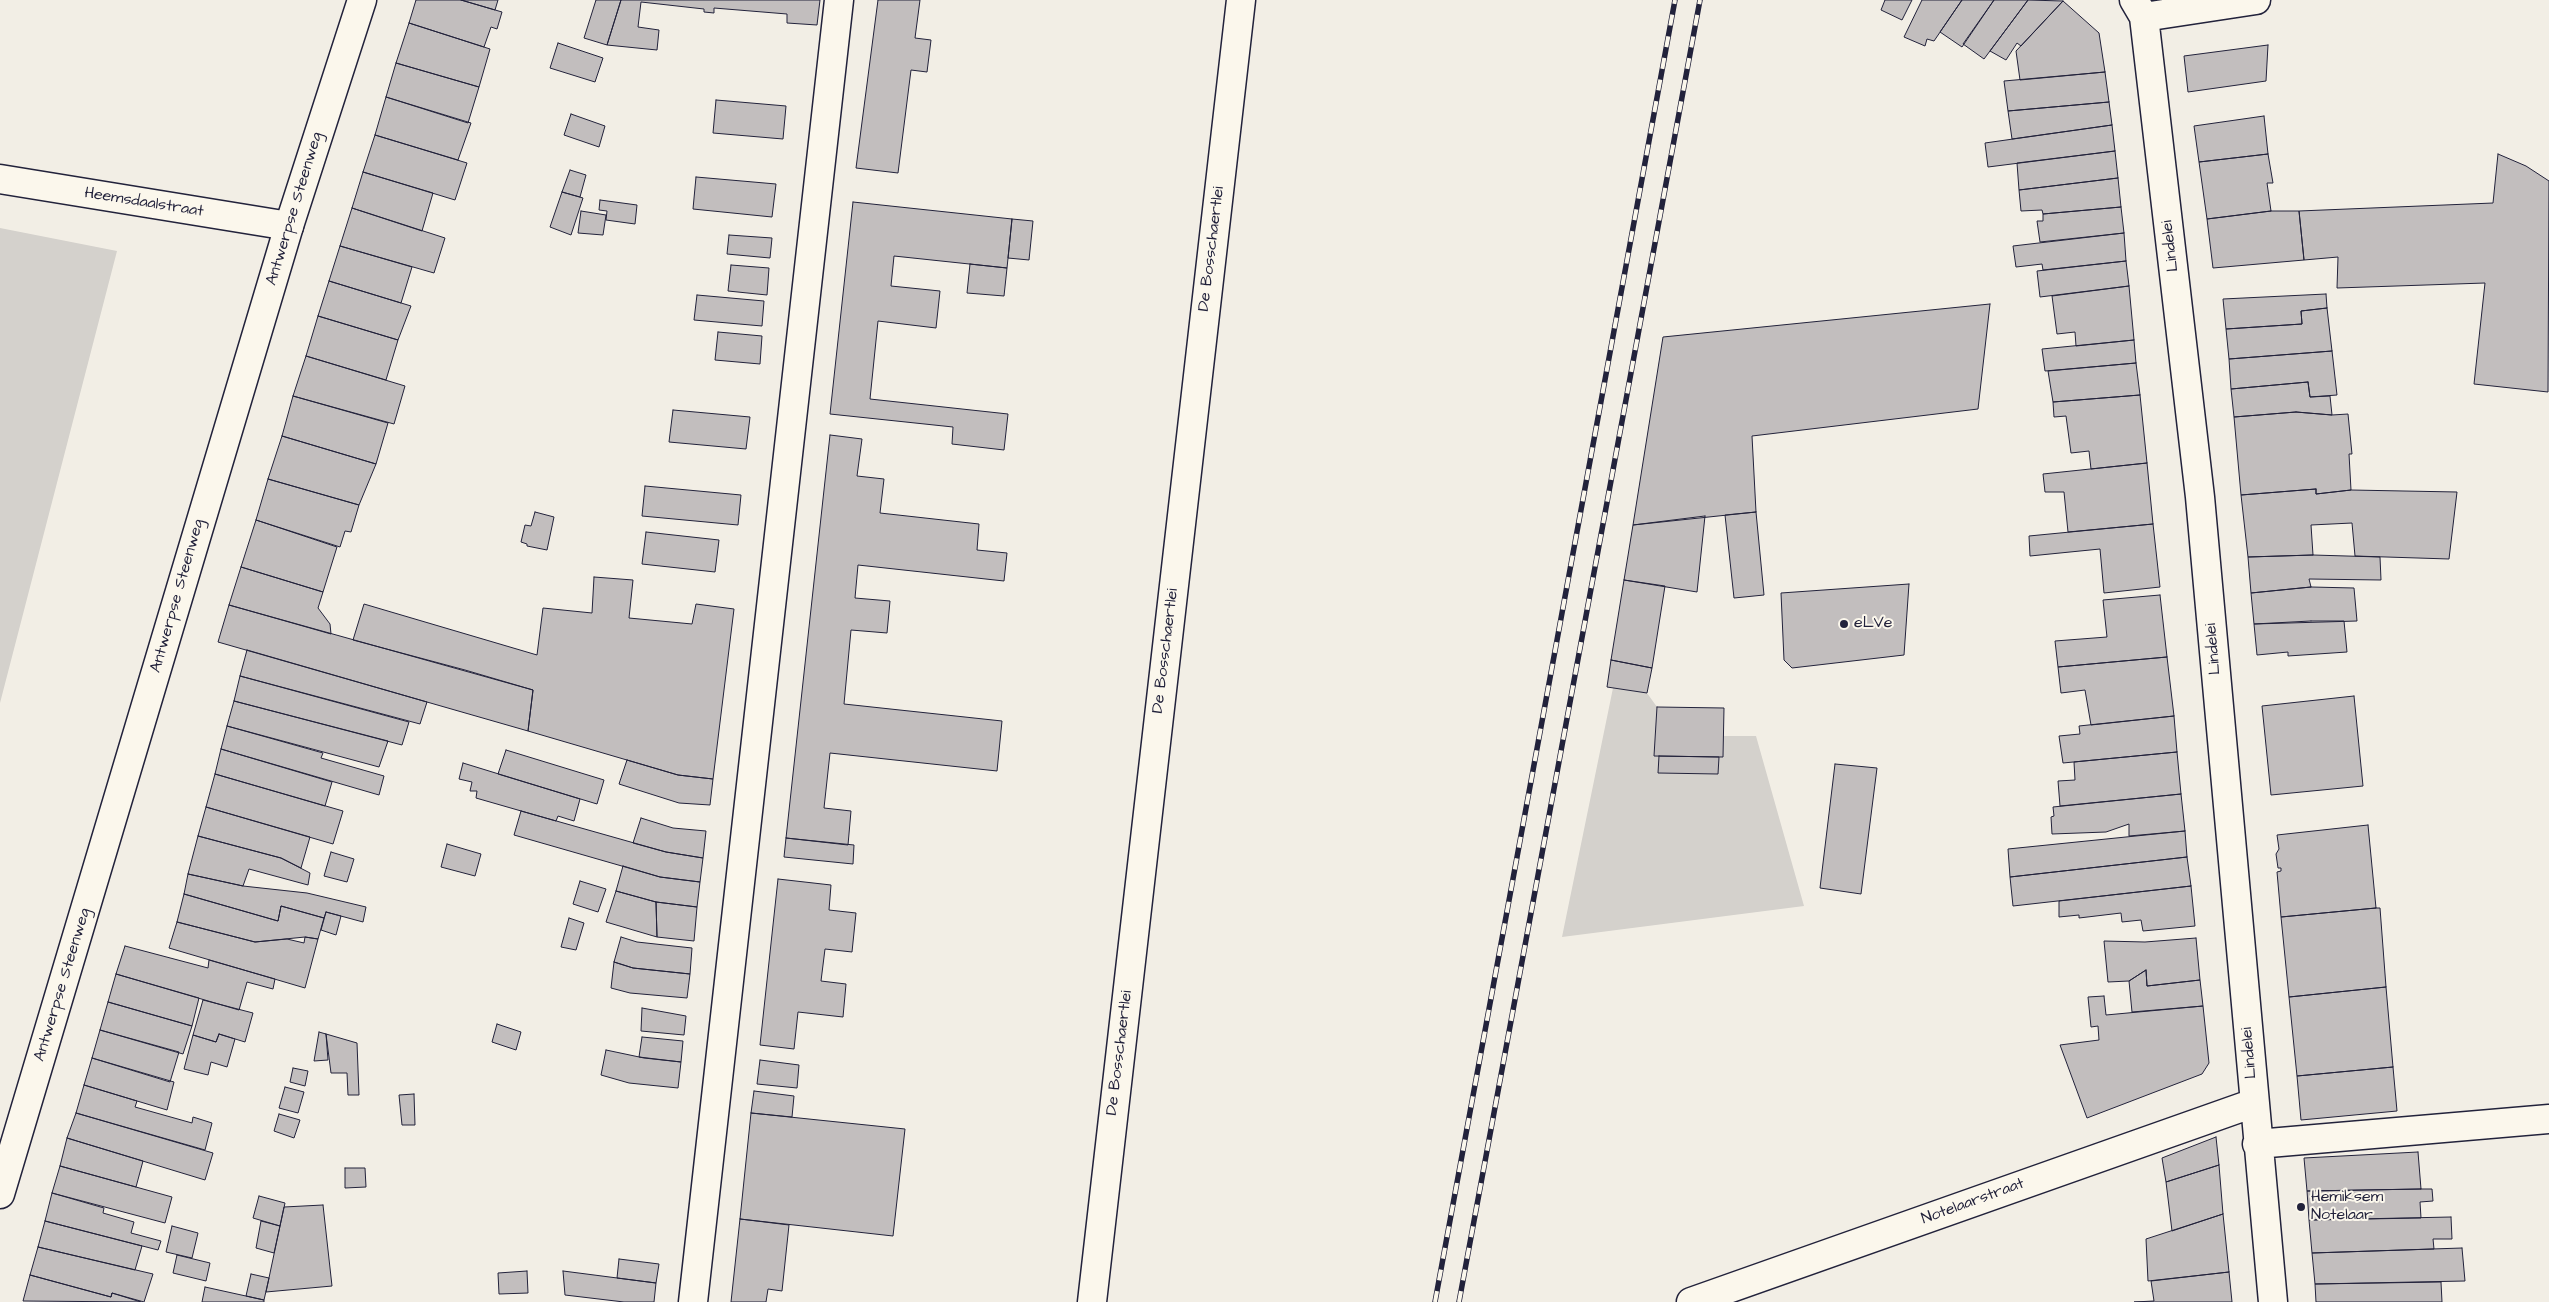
<!DOCTYPE html>
<html>
<head>
<meta charset="utf-8">
<style>
  body { margin:0 }
  canvas { display:block; background:#f2eee5 }
</style>
</head>
<body>
<canvas width="2549" height="1302"></canvas>
<script>
const ctx = document.querySelector('canvas').getContext('2d');
ctx.lineJoin = 'round';
function fillPath(path, color) { ctx.fillStyle = color; ctx.fill(path, 'evenodd'); }
const poly = rows => new Path2D(rows.map(r => 'M' + r).join(''));
function strokePath(path, color, width, dash) { ctx.strokeStyle = color; ctx.lineWidth = width; ctx.lineCap = dash ? 'butt' : 'round'; ctx.setLineDash(dash || []); ctx.stroke(path); }
function write(font, color, halo, rows, align = 'center') {
  ctx.font = font + ' "Architects Daughter",sans-serif'; ctx.lineWidth = 4; ctx.setLineDash([]); ctx.textBaseline = 'middle'; ctx.strokeStyle = halo; ctx.fillStyle = color; for (const [text, x, y, turn = 0] of rows) {
    ctx.save(); ctx.translate(x, y); ctx.rotate((+turn || 0) * Math.PI / 180); ctx.textAlign = isNaN(turn) ? turn : align; if (halo) ctx.strokeText(text, 0, 0); ctx.fillText(text, 0, 0); ctx.restore();
  }
}
fillPath(poly([
  [0,228,117,251,0,703],
  [1613,688,1647,693,1657,707,1654,756,1659,756,1659,773,1718,774,1719,757,1723,757,1724,736,1756,736,1804,906,1562,937]
]), '#d4d1cc');
const building = poly([
  [416,0,461,0,502,12,497,29,491,27,484,47,409,23,416,0],
  [461,0,498,0,495,10,461,0],
  [596,0,621,0,607,45,584,38,596,0],
  [621,0,820,0,817,25,787,23,787,14,714,8,714,13,704,12,704,9,641,2,638,27,659,30,657,50,607,45,621,0],
  [878,0,920,0,915,38,931,40,927,72,911,70,898,173,856,168,878,0],
  [1885,0,1912,0,1902,20,1881,10,1885,0],
  [1922,0,1962,0,1934,41,1927,39,1925,46,1904,37,1922,0],
  [1962,0,1994,0,1962,47,1940,32,1962,0],
  [1994,0,2028,0,1984,59,1963,44,1994,0],
  [2028,0,2063,1,2021,46,2017,43,2006,60,1990,51,2028,0],
  [2063,1,2099,33,2105,72,2020,80,2016,51,2063,1],
  [409,23,490,49,479,87,396,63,409,23],
  [558,43,603,58,595,82,550,68,558,43],
  [2268,45,2266,81,2188,92,2184,56,2268,45],
  [396,63,479,87,468,123,386,97,396,63],
  [2105,72,2109,102,2008,111,2004,81,2105,72],
  [386,97,471,123,458,160,375,135,386,97],
  [716,100,786,106,783,139,713,133,716,100],
  [2109,102,2112,125,2012,139,2008,111,2109,102],
  [571,114,605,126,599,147,564,135,571,114],
  [2264,116,2268,154,2199,162,2194,126,2264,116],
  [2112,125,2115,151,1988,167,1985,143,2112,125],
  [375,135,467,163,455,200,363,172,375,135],
  [2115,151,2118,178,2019,190,2017,163,2115,151],
  [2268,154,2273,183,2267,183,2271,211,2207,219,2199,162,2268,154],
  [2498,154,2526,166,2549,181,2548,392,2474,384,2485,283,2337,288,2338,257,2304,260,2299,211,2493,203,2498,154],
  [570,170,586,175,580,197,562,192,570,170],
  [363,172,433,193,422,231,352,208,363,172],
  [696,177,776,184,772,217,693,209,696,177],
  [2118,178,2121,207,2043,214,2042,210,2021,211,2019,190,2118,178],
  [562,192,583,198,571,235,550,227,562,192],
  [600,200,637,205,635,224,606,220,607,211,599,210,600,200],
  [853,202,1012,219,1007,268,894,256,891,286,940,291,936,328,878,321,870,399,1008,414,1004,450,952,444,953,427,830,414,853,202],
  [2121,207,2124,233,2040,242,2037,221,2043,221,2043,214,2121,207],
  [352,208,445,238,434,273,340,246,352,208],
  [581,211,606,215,603,235,578,233,581,211],
  [2271,211,2299,211,2304,260,2213,268,2207,219,2271,211],
  [1012,219,1033,221,1029,260,1008,258,1012,219],
  [2124,233,2126,261,2043,270,2042,264,2016,267,2013,246,2124,233],
  [729,235,772,238,770,258,727,254,729,235],
  [340,246,412,267,401,303,329,281,340,246],
  [2126,261,2129,286,2040,297,2037,271,2126,261],
  [970,264,1007,268,1004,296,967,293,970,264],
  [731,265,769,268,767,295,728,291,731,265],
  [329,281,411,306,398,340,318,316,329,281],
  [2129,286,2134,340,2076,346,2075,332,2057,334,2052,296,2129,286],
  [2326,294,2327,308,2301,311,2302,324,2226,329,2223,299,2326,294],
  [697,295,764,301,762,326,694,320,697,295],
  [1990,304,1978,409,1752,436,1756,512,1633,525,1663,337,1990,304],
  [2327,308,2332,351,2229,359,2226,329,2302,324,2301,311,2327,308],
  [318,316,398,340,386,380,306,356,318,316],
  [718,332,762,336,760,364,715,360,718,332],
  [2134,340,2136,363,2045,371,2042,349,2134,340],
  [2332,351,2337,395,2310,397,2308,382,2231,389,2229,359,2332,351],
  [306,356,405,386,394,424,293,396,306,356],
  [2136,363,2140,395,2053,402,2048,371,2136,363],
  [2308,382,2310,397,2330,396,2332,415,2296,412,2234,417,2231,389,2308,382],
  [2140,395,2147,463,2091,469,2089,451,2071,453,2066,416,2054,417,2053,402,2140,395],
  [293,396,388,423,376,464,282,436,293,396],
  [673,410,750,417,746,449,669,442,673,410],
  [2296,412,2332,415,2348,414,2352,454,2349,454,2351,490,2316,494,2316,489,2241,495,2234,417,2296,412],
  [830,435,862,439,857,476,884,479,880,513,979,524,977,550,1007,553,1004,581,858,565,855,598,890,601,887,633,851,630,844,704,1002,721,997,771,830,753,824,808,851,811,848,845,786,838,830,435],
  [282,436,376,464,359,505,268,479,282,436],
  [2147,463,2153,524,2068,532,2064,492,2045,492,2043,474,2147,463],
  [268,479,359,505,351,532,345,531,340,547,256,520,268,479],
  [645,486,741,495,738,525,642,516,645,486],
  [2316,489,2316,494,2351,490,2457,492,2449,559,2355,556,2352,523,2311,525,2313,555,2248,557,2241,495,2316,489],
  [535,512,554,517,547,550,527,546,527,544,521,542,525,525,531,526,535,512],
  [1756,512,1764,595,1734,598,1725,515,1756,512],
  [1705,516,1697,592,1624,580,1633,525,1705,516],
  [256,520,337,547,323,592,241,567,256,520],
  [2153,524,2160,587,2104,593,2100,549,2030,556,2029,536,2153,524],
  [646,532,719,540,715,572,642,564,646,532],
  [2313,555,2380,557,2381,580,2309,579,2311,587,2251,593,2248,557,2313,555],
  [241,567,323,592,318,608,330,624,331,634,229,605,241,567],
  [594,577,633,580,629,618,692,624,696,604,734,609,713,779,678,775,528,731,533,690,465,670,353,640,364,604,537,655,543,608,592,613,594,577],
  [1624,580,1665,586,1652,668,1611,660,1624,580],
  [1909,584,1904,655,1792,668,1784,660,1781,593,1909,584],
  [2311,587,2354,588,2357,621,2254,624,2251,593,2311,587],
  [2160,595,2167,657,2058,667,2055,641,2107,637,2103,600,2160,595],
  [229,605,533,690,528,731,218,642,229,605],
  [2311,621,2344,621,2347,652,2288,656,2288,652,2257,655,2254,624,2311,621],
  [247,650,427,702,420,724,240,676,247,650],
  [2167,657,2174,716,2091,725,2085,690,2061,693,2058,667,2167,657],
  [1611,660,1652,668,1647,693,1607,687,1611,660],
  [240,676,409,722,402,745,234,701,240,676],
  [2354,696,2363,786,2271,795,2262,706,2354,696],
  [234,701,388,741,379,767,227,726,234,701],
  [1657,707,1724,708,1723,757,1654,756,1657,707],
  [2174,716,2177,752,2063,763,2059,736,2080,734,2079,726,2174,716],
  [227,726,323,753,321,758,384,776,379,795,221,749,227,726],
  [221,749,332,782,325,806,215,774,221,749],
  [506,750,604,780,597,804,498,774,506,750],
  [2177,752,2181,794,2060,806,2058,781,2075,780,2074,762,2177,752],
  [1659,756,1719,757,1718,774,1658,773,1659,756],
  [627,760,678,775,713,779,710,805,679,803,619,784,627,760],
  [463,763,580,799,574,821,558,816,556,821,476,798,477,791,470,791,472,782,459,779,463,763],
  [1835,764,1877,768,1861,894,1820,888,1835,764],
  [215,774,343,811,333,844,206,807,215,774],
  [2181,794,2185,831,2129,836,2129,824,2106,832,2052,834,2051,817,2054,816,2053,807,2181,794],
  [206,807,310,837,301,868,281,858,198,836,206,807],
  [521,811,666,852,703,858,700,882,660,877,514,835,521,811],
  [641,818,673,828,706,831,703,858,666,852,633,843,641,818],
  [2368,825,2376,908,2281,917,2277,872,2281,871,2281,868,2278,868,2276,854,2279,849,2277,835,2368,825],
  [2185,831,2187,857,2010,877,2008,849,2185,831],
  [198,836,281,858,310,873,308,885,249,869,243,886,188,874,198,836],
  [786,838,854,845,853,864,784,857,786,838],
  [447,844,481,854,475,876,441,867,447,844],
  [331,852,354,859,347,882,324,876,331,852],
  [2187,857,2191,886,2013,906,2010,877,2187,857],
  [623,866,660,877,700,882,697,907,656,902,616,891,623,866],
  [188,874,243,886,307,893,366,907,363,922,326,912,324,918,281,906,278,921,184,894,188,874],
  [778,879,831,885,829,910,856,913,852,952,825,949,821,981,846,984,843,1017,798,1012,794,1049,760,1045,778,879],
  [580,881,606,889,598,912,573,904,580,881],
  [2191,886,2195,926,2143,931,2141,920,2122,922,2121,913,2079,918,2079,915,2059,917,2059,901,2191,886],
  [616,891,656,902,657,937,606,922,616,891],
  [184,894,278,921,281,906,324,918,318,939,305,937,255,942,177,922,184,894],
  [656,902,697,907,694,941,657,937,656,902],
  [2376,908,2380,908,2386,987,2289,997,2281,917,2376,908],
  [326,912,341,916,336,935,321,930,326,912],
  [569,918,584,923,576,950,561,947,569,918],
  [177,922,255,942,287,939,304,943,305,937,318,939,305,988,169,948,177,922],
  [621,937,637,942,692,948,690,974,633,968,614,962,621,937],
  [2196,938,2200,980,2147,986,2146,970,2129,981,2108,982,2104,941,2145,942,2196,938],
  [125,946,208,968,209,960,275,979,273,989,247,982,239,1010,116,974,125,946],
  [614,962,633,968,690,974,687,998,630,993,611,988,614,962],
  [2146,970,2147,986,2200,980,2203,1006,2132,1012,2129,981,2146,970],
  [116,974,199,998,192,1026,108,1002,116,974],
  [2386,987,2393,1067,2297,1076,2289,997,2386,987],
  [2104,996,2106,1015,2203,1006,2209,1063,2202,1074,2087,1118,2060,1045,2099,1040,2098,1026,2091,1027,2088,997,2104,996],
  [203,1000,253,1013,245,1042,219,1034,216,1042,193,1035,203,1000],
  [108,1002,192,1026,183,1054,100,1030,108,1002],
  [642,1008,686,1016,684,1035,641,1031,642,1008],
  [497,1024,521,1032,516,1050,492,1042,497,1024],
  [100,1030,179,1052,170,1082,92,1058,100,1030],
  [319,1032,326,1034,328,1060,314,1061,319,1032],
  [219,1034,235,1039,227,1067,211,1062,208,1075,184,1069,193,1035,216,1042,219,1034],
  [326,1034,357,1043,359,1095,348,1095,347,1073,331,1073,326,1034],
  [642,1037,683,1041,681,1062,639,1057,642,1037],
  [606,1050,644,1058,681,1062,678,1088,629,1083,601,1075,606,1050],
  [92,1058,174,1082,167,1110,84,1085,92,1058],
  [760,1060,799,1065,797,1088,757,1084,760,1060],
  [2393,1067,2397,1111,2301,1120,2297,1076,2393,1067],
  [293,1068,308,1071,305,1086,290,1082,293,1068],
  [84,1085,137,1101,135,1107,192,1123,193,1117,212,1123,205,1150,76,1113,84,1085],
  [285,1087,304,1092,298,1113,279,1108,285,1087],
  [754,1091,794,1096,792,1117,751,1113,754,1091],
  [414,1094,415,1125,402,1125,399,1095,414,1094],
  [76,1113,213,1153,205,1180,67,1138,76,1113],
  [751,1113,905,1129,893,1236,740,1219,751,1113],
  [279,1114,300,1120,294,1138,274,1131,279,1114],
  [2216,1137,2219,1165,2166,1182,2162,1158,2216,1137],
  [67,1138,143,1161,136,1187,60,1166,67,1138],
  [2418,1152,2421,1189,2307,1191,2304,1158,2418,1152],
  [2219,1165,2223,1214,2172,1231,2166,1182,2219,1165],
  [60,1166,172,1197,165,1223,52,1193,60,1166],
  [345,1168,365,1168,366,1187,345,1188,345,1168],
  [2421,1189,2432,1189,2433,1201,2420,1202,2421,1218,2309,1220,2307,1191,2421,1189],
  [52,1193,104,1208,103,1213,134,1222,131,1233,161,1241,158,1250,45,1221,52,1193],
  [259,1196,285,1203,280,1226,253,1218,259,1196],
  [323,1205,332,1286,266,1292,284,1207,323,1205],
  [2223,1214,2229,1272,2148,1281,2146,1239,2223,1214],
  [2451,1217,2452,1239,2433,1239,2434,1249,2312,1253,2309,1220,2451,1217],
  [740,1219,789,1225,782,1291,768,1289,766,1302,731,1302,740,1219],
  [45,1221,142,1246,135,1270,38,1247,45,1221],
  [261,1221,280,1226,274,1253,256,1248,261,1221],
  [172,1226,198,1233,192,1258,166,1252,172,1226],
  [38,1247,153,1274,144,1302,112,1293,111,1297,30,1275,38,1247],
  [2462,1248,2465,1281,2315,1284,2312,1253,2462,1248],
  [177,1255,210,1263,206,1281,173,1273,177,1255],
  [619,1259,659,1264,656,1283,617,1278,619,1259],
  [527,1271,528,1293,499,1294,498,1273,527,1271],
  [563,1271,656,1283,654,1302,624,1302,565,1295,563,1271],
  [2229,1272,2232,1302,2134,1302,2154,1301,2151,1281,2229,1272],
  [251,1274,269,1278,264,1300,246,1296,251,1274],
  [30,1275,111,1297,112,1293,141,1302,23,1301,30,1275],
  [2441,1282,2442,1302,2316,1302,2315,1284,2441,1282],
  [205,1287,264,1300,264,1302,202,1302,205,1287]
]);
fillPath(building, '#c2bebe');
strokePath(building, '#22223b', 1);
const minor = poly([
  [2134,0,2144,17,2200,497,2273,1302],
  [2144,17,2256,0],
  [0,179,289,226],
  [2257,1144,2549,1119],
  [693,1302,839,0],
  [1092,1302,1241,0],
  [1691,1302,2254,1103]
]);
const major = poly([
  [0,1194,289,226,362,0]
]);
strokePath(minor, '#22223b', 31);
strokePath(major, '#22223b', 31);
strokePath(minor, '#fbf7ec', 28);
strokePath(major, '#fbf7ec', 28);
const rail = poly([
  [1435,1302,1675,0],
  [1459,1302,1700,0]
]);
strokePath(rail, '#22223b', 5.5);
strokePath(rail, '#fbf7ec', 4, [11]);
for (const [x, y, r, color] of [
  [1844,624,5,"#22223b"],
  [2301,1207,5,"#22223b"]
]) { const dot = new Path2D(); dot.arc(x, y, r, 0, 2 * Math.PI); ctx.fillStyle = color; ctx.fill(dot); strokePath(dot, '#fbf7ec', 2); }
write('16px', '#22223b', '#fbf7ec', [
  ["Heemsdaalstraat",144,203,9],
  ["Antwerpse Steenweg",295,209,-73],
  ["Lindelei",2171,246,-97],
  ["De Bosschaertlei",1212,249,-83],
  ["Antwerpse Steenweg",178,596,-74],
  ["Lindelei",2214,649,-95],
  ["De Bosschaertlei",1166,651,-83],
  ["Antwerpse Steenweg",63,985,-73],
  ["De Bosschaertlei",1120,1053,-83],
  ["Lindelei",2250,1053,-95],
  ["Notelaarstraat",1973,1202,-20]
]);
write('16px', '#22223b', '#fbf7ec', [
  ["eLVe",1854,624],
  ["Hemiksem",2311,1198],
  ["Notelaar",2311,1216]
], 'left');
</script>
</body>
</html>
